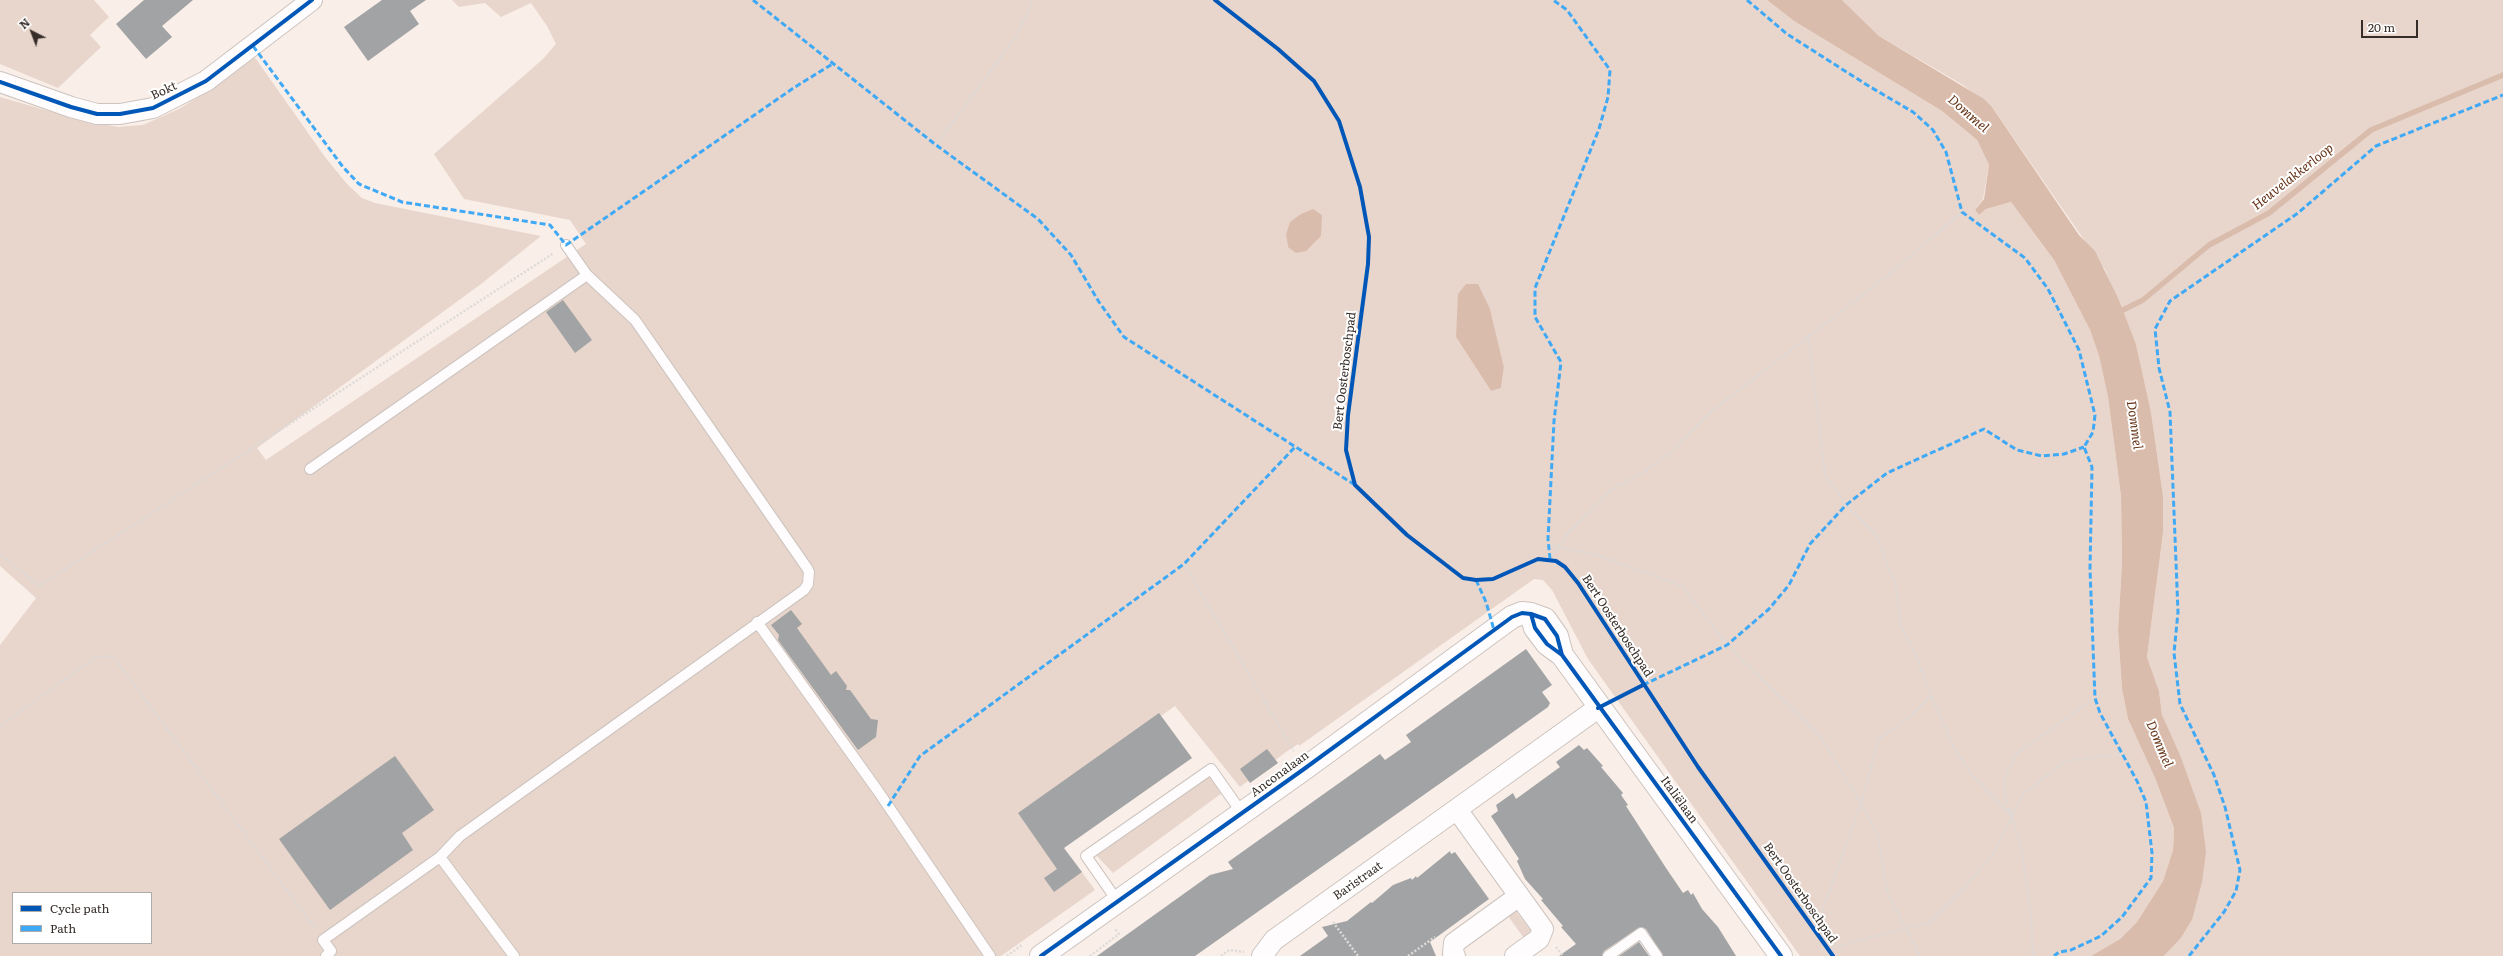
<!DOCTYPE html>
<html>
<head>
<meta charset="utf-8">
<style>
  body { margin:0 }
  #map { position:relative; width:2503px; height:956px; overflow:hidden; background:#f9eee8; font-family:Literata,serif }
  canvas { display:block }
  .legend { position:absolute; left:12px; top:892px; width:140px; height:52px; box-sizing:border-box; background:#fff; border:1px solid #afaba9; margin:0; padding:5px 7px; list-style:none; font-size:12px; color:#362d28 }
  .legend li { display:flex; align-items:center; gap:8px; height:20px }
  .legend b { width:20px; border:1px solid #afaba9 }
  .north { position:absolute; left:12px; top:12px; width:40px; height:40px; -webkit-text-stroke:3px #fff; paint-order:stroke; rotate:318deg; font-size:11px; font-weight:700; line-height:16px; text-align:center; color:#362d28 }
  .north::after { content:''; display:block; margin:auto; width:14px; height:18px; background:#362d28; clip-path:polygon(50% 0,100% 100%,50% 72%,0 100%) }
  .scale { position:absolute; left:2361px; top:20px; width:57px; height:18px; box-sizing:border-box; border:2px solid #362d28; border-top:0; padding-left:5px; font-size:12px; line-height:14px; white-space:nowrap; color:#362d28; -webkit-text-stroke:3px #fff; paint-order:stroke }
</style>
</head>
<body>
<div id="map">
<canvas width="2503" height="956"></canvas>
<ul class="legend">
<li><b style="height:5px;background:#0057b8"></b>Cycle path</li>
<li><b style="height:5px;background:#3fa9f5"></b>Path</li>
</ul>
<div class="north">N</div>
<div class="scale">20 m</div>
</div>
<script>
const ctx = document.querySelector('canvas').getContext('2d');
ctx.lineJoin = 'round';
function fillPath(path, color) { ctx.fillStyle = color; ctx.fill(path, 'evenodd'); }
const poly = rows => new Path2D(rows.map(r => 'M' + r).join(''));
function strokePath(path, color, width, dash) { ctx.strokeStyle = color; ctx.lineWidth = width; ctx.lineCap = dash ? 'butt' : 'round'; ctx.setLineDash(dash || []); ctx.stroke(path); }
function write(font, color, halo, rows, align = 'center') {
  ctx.font = font + ' Literata,serif'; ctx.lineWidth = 4; ctx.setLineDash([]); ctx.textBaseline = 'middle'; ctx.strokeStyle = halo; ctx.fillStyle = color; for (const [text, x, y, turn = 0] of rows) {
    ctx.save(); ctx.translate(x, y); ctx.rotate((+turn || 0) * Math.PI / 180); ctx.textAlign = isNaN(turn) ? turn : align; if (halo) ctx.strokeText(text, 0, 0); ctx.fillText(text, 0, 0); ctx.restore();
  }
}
fillPath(poly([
  [0,0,94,0,109,17,90,35,101,47,58,88,0,64],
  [452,0,1767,0,1794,21,1942,111,1977,140,1989,165,1983,199,1975,210,1979,215,1986,209,2011,202,2054,260,2090,330,2099,356,2108,397,2121,496,2122,564,2118,630,2122,689,2128,719,2155,778,2174,828,2173,850,2163,881,2137,922,2120,939,2091,956,1800,956,1588,659,1552,590,1543,580,1534,579,1299,746,1298,744,1286,752,1240,787,1175,706,1023,814,1069,879,1081,871,1095,890,1001,956,0,956,0,645,36,598,0,566,0,97,80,120,118,127,143,125,179,109,206,92,252,57,256,59,325,157,347,184,362,198,375,203,541,236,481,284,257,448,266,460,586,244,570,220,464,199,434,154,543,59,556,44,547,26,531,3,501,17,485,3,459,7],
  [1313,209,1288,247,1286,235],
  [1490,309,1504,367,1501,388,1491,391,1456,337],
  [13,893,151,893,151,943,13,943],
  [1842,0,2503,0,2503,956,2164,956,2181,938,2192,920,2167,730,2162,715,2159,691,2147,657,2163,533,2163,496,2151,412,2136,344,2105,270,1992,107,1963,85,1879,36],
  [1210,775,1222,793,1113,873,1096,855],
  [1515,910,1534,935,1526,941,1508,916]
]), '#e8d6cc');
fillPath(poly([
  [1767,0,1842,0,1879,36,1984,99,1992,107,2079,235,2095,251,2118,298,2136,344,2151,412,2163,496,2163,533,2147,657,2159,691,2162,715,2180,755,2201,813,2206,852,2202,882,2192,920,2181,938,2164,956,2091,956,2120,939,2137,922,2163,881,2173,850,2174,828,2155,778,2128,719,2122,689,2118,630,2122,564,2121,496,2108,397,2099,356,2090,330,2054,260,2011,202,1986,209,1979,215,1975,210,1984,199,1989,165,1977,140,1942,111,1794,21],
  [1313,209,1322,215,1321,236,1306,251,1296,253,1288,247,1286,235,1290,222,1301,214],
  [1466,284,1478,284,1490,309,1504,367,1501,388,1491,391,1456,337,1458,294]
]), '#dabcac');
strokePath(poly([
  [2117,313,2143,300,2209,245,2269,213,2371,130,2503,75]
]), '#dabcac', 5.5);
fillPath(poly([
  [144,0,193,0,162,26,172,37,146,59,116,24],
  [382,0,426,0,410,11,419,24,368,61,344,27],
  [563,300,592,340,575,353,546,312],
  [791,610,802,624,797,628,831,675,836,671,847,686,846,690,850,690,871,719,878,720,876,737,858,750,778,640,779,635,771,625],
  [1526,649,1552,685,1542,692,1550,703,1548,707,1506,737,1195,956,1097,956,1210,875,1233,869,1228,862,1380,754,1385,760,1411,742,1406,735],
  [1159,713,1192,758,1064,848,1082,872,1054,892,1044,878,1057,869,1018,813],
  [1579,745,1584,750,1587,748,1603,766,1601,767,1623,793,1621,795,1628,805,1626,806,1666,868,1683,893,1688,890,1691,895,1693,893,1702,909,1718,927,1736,956,1663,956,1646,929,1641,927,1604,951,1602,956,1559,956,1576,944,1561,927,1563,926,1541,900,1543,899,1525,879,1517,861,1519,859,1491,816,1498,811,1496,805,1513,793,1516,799,1560,767,1556,762],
  [1267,749,1278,763,1250,783,1240,769],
  [395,756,434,810,402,833,413,850,330,910,279,839],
  [1450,851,1451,854,1455,852,1489,899,1430,942,1436,956,1300,956,1328,936,1322,927,1347,921,1371,902,1372,903,1393,885,1411,878,1412,880,1416,876,1417,878],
  [1639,942,1649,956,1619,956]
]), '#a1a3a4');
const service = poly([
  [310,469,587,275],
  [757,622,878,791,990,956],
  [440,857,514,956],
  [1118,902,1086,856,1211,769,1242,813],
  [326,956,331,951,323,940,440,857,460,836,804,590,808,584,809,572,807,568,635,320,587,275,566,245],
  [1608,956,1641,933,1657,956]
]);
const minor = poly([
  [0,82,71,107,97,114,120,114,153,108,206,81,312,0],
  [1458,811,1543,929,1539,939,1515,956],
  [1262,956,1274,940,1598,708],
  [1455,956,1453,953,1454,943,1519,896]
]);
const tertiary = poly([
  [1562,655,1557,636,1545,619,1531,614,1535,628,1547,644,1562,655,1781,956],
  [1041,956,1304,769,1512,617,1522,613,1531,614]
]);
strokePath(service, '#cdc4bf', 12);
strokePath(minor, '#cdc4bf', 22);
strokePath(tertiary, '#cdc4bf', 24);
strokePath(poly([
  [936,145,1017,35,1033,0],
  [1808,335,1825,474,1846,505,1876,535,1896,586,1901,628,1911,643,1931,696,1955,749,1973,776,2011,815,2021,847,2031,912,2033,956],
  [1549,545,1600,556,1682,586,1727,645,1820,736,1861,803,1878,836,1887,892,1920,956],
  [0,554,39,586,554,253],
  [1550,559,1568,533,1611,490,1646,471,1671,452,1708,414,1882,280,1962,212],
  [1184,564,1294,751],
  [0,726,96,657,109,656,115,659,315,928],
  [2011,814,2005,797,2005,778,2016,754,2095,698],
  [1333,922,1358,956],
  [1815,931,1861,803,1879,739,1906,720,1931,696],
  [1556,947,1563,956],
  [1828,949,1930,922,1964,888,1994,853,2022,795,2065,761,2123,754],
  [1007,956,1023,944],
  [1090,956,1119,934,1115,929],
  [1221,956,1229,950,1244,952],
  [1408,956,1435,937]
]), '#dddad8', 2.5, [2, 2]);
strokePath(service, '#fefcfc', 10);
strokePath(minor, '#fefcfc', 20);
strokePath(tertiary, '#fefcfc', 22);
strokePath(poly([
  [753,0,936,145,1038,219,1071,255,1099,302,1124,337,1355,485],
  [1747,0,1787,34,1867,85,1913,112,1933,130,1946,152,1962,212,2025,258,2048,289,2079,350,2095,415,2093,432,2084,447,2092,467,2090,569,2095,698,2100,713,2137,781,2146,802,2152,853,2151,878,2122,917,2101,936,2071,950,2059,952,2054,956],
  [253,46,343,167,359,184,402,202,550,225,566,245,795,87,834,63],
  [1550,559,1548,539,1554,421,1561,362,1535,317,1535,288,1599,129,1608,97,1610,70,1567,10,1553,0],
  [1476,580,1486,602,1494,630],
  [1643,685,1727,645,1769,609,1789,585,1810,544,1846,505,1887,473,1984,429,2017,450,2042,456,2064,454,2084,447],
  [888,806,920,756,1184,564,1296,446],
  [2189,956,2224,912,2236,891,2240,870,2225,807,2214,775,2180,704,2174,653,2178,612,2170,412,2159,368,2155,329,2170,301,2298,213,2376,146,2503,95]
]), '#3fa9f5', 3, [6, 3]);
strokePath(poly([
  [1215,0,1278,49,1314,81,1339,121,1360,187,1369,237,1368,264,1348,415,1346,450,1355,485,1407,535,1463,578,1476,580,1493,579,1538,559,1556,561,1565,567,1578,583,1698,767,1833,956],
  [0,82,71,107,97,114,120,114,153,108,206,81,312,0],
  [1562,655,1557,636,1545,619,1531,614,1535,628,1547,644,1562,655,1781,956],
  [1598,708,1643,685],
  [1041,956,1304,769,1512,617,1522,613,1531,614]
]), '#0057b8', 4);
write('12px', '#362d28', '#fff', [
  ["Bokt",164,91,-25],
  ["Bert Oosterboschpad",1345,371,-83],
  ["Bert Oosterboschpad",1617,626,57],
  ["Anconalaan",1280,774,-36],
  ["Italiëlaan",1679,800,54],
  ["Baristraat",1358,881,-35],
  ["Bert Oosterboschpad",1800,893,55]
]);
write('italic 13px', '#643215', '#fff', [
  ["Dommel",1968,114,41],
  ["Heuvelakkerloop",2293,177,-38],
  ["Dommel",2134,425,82],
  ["Dommel",2159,744,67]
]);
</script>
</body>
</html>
